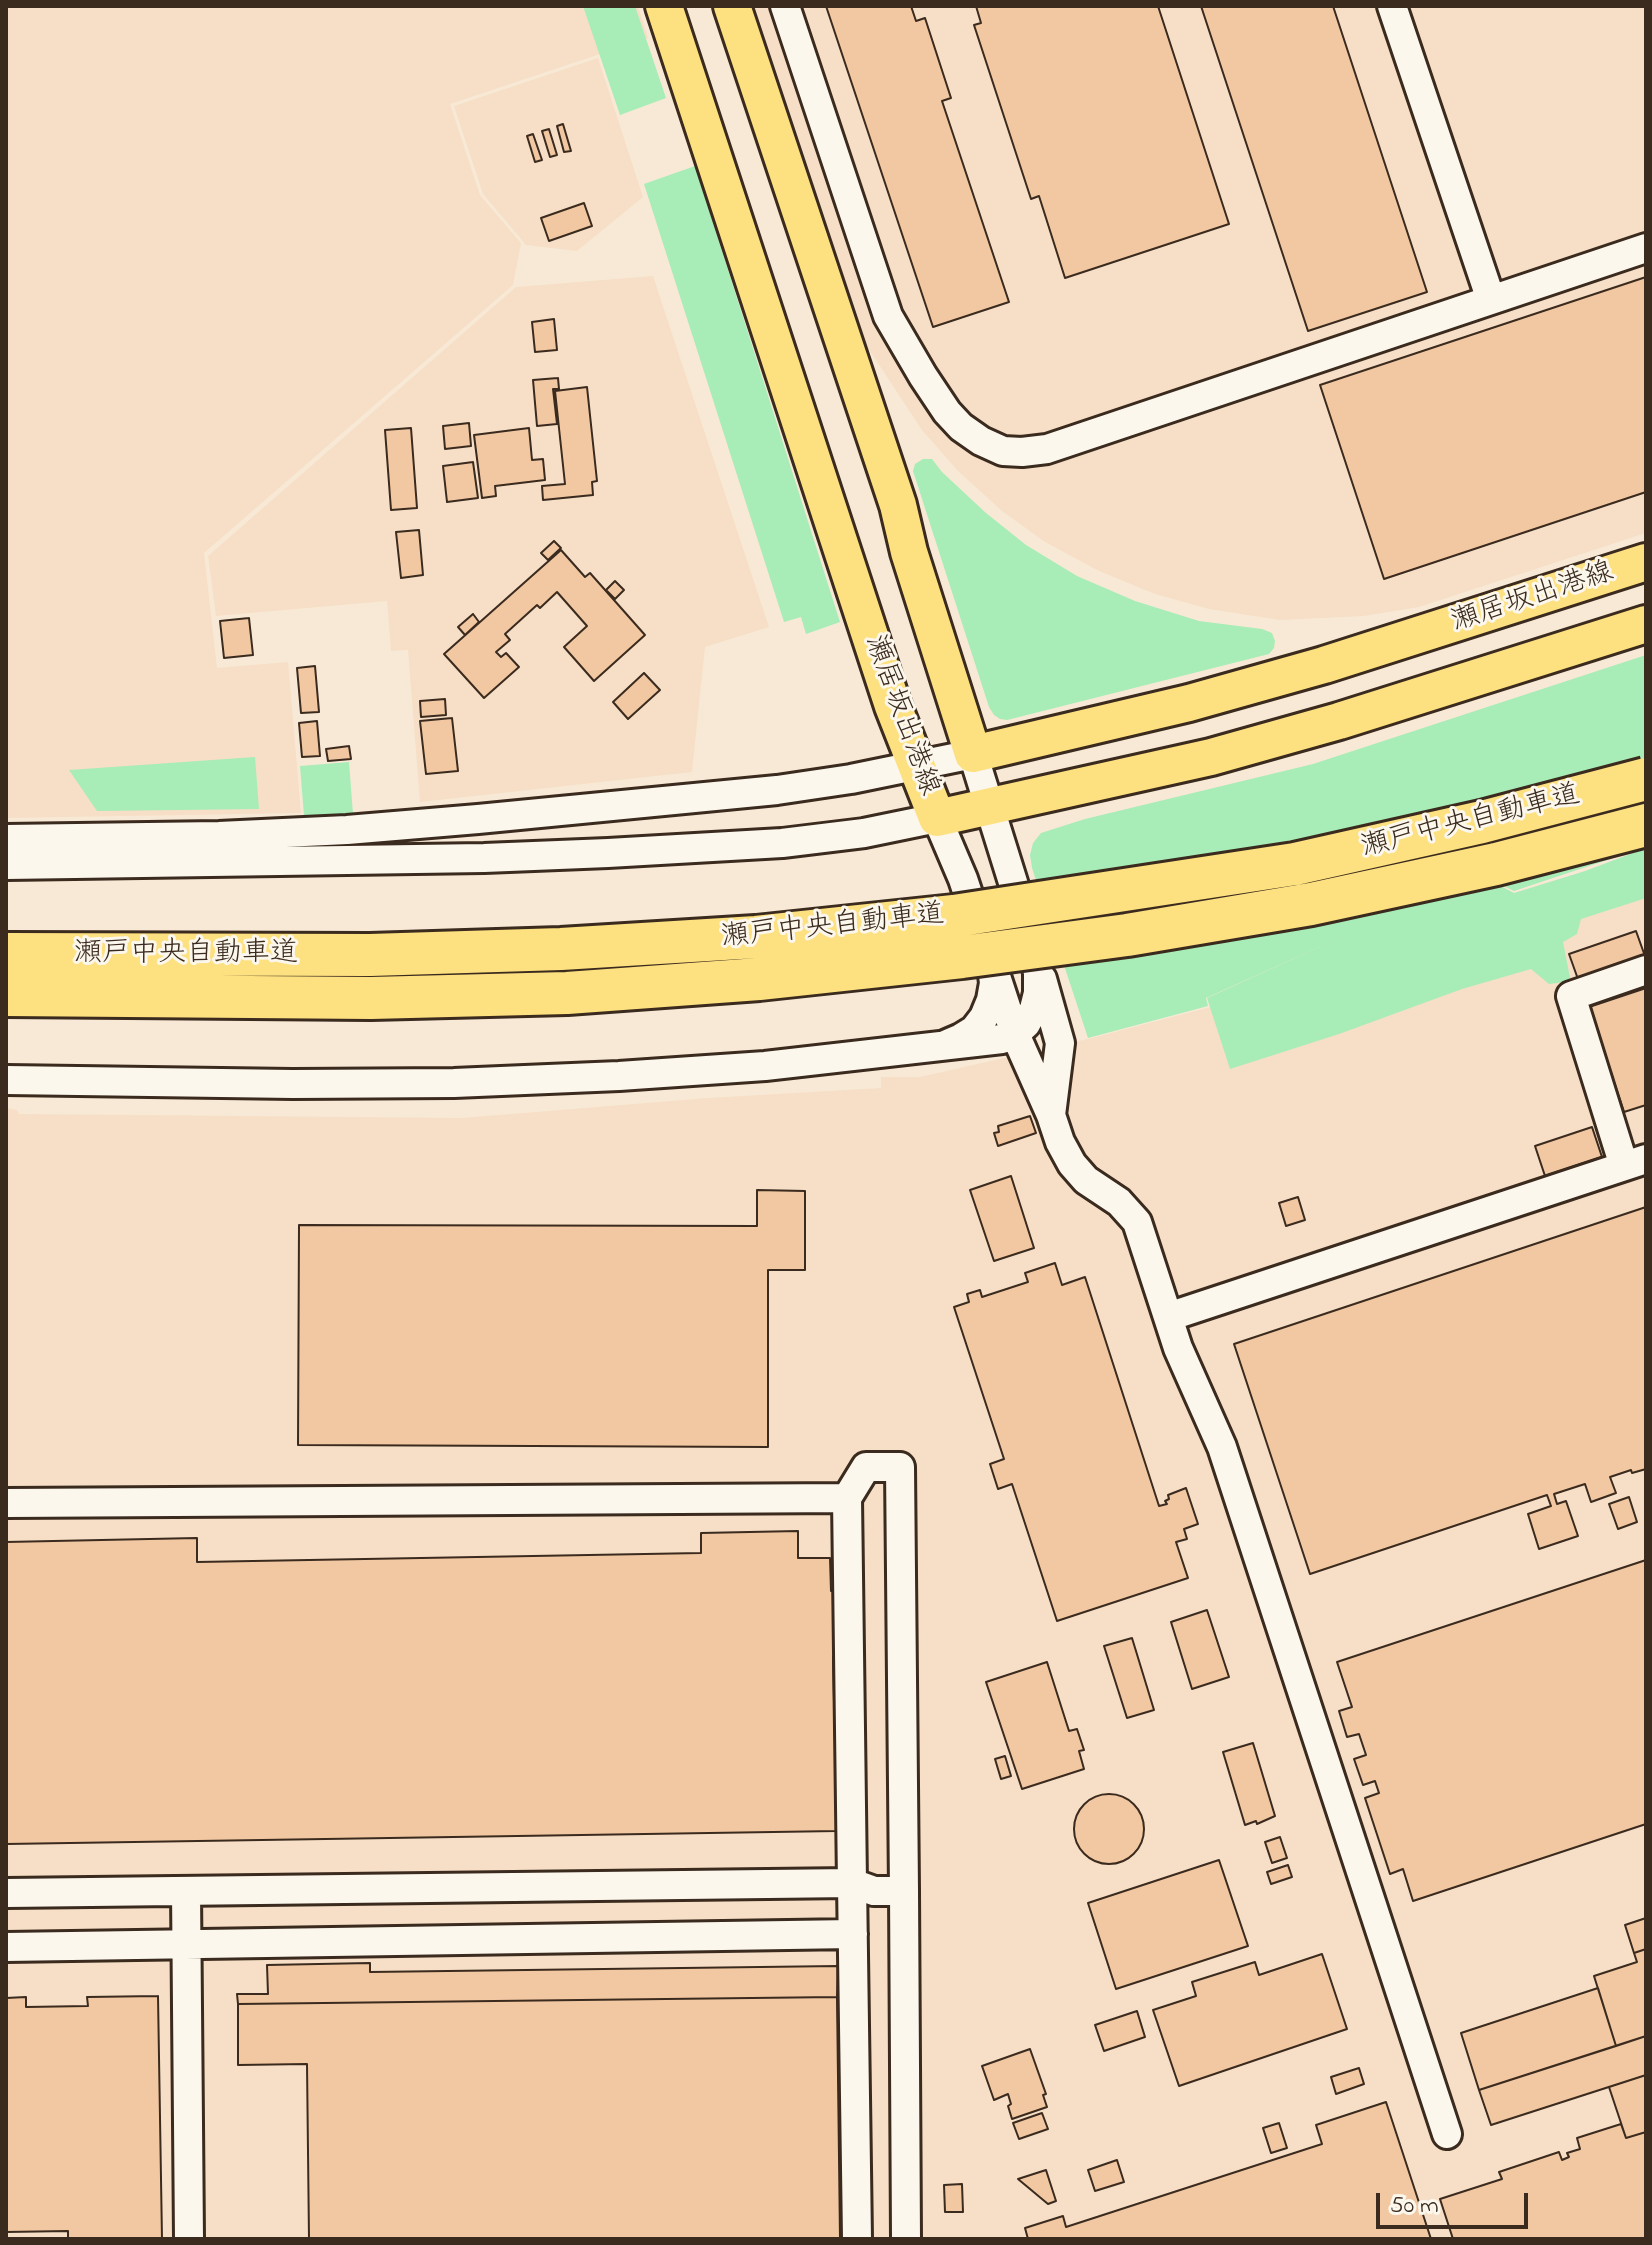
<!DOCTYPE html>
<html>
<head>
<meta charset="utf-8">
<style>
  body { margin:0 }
  #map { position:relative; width:1652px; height:2245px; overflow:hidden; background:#f8e9d6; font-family:"Indie Flower",sans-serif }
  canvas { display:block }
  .frame { position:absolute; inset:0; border:8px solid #3b2a1e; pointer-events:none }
  .scale { position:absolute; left:1376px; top:2193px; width:152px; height:36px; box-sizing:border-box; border:4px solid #3b2a1e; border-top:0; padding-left:10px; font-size:24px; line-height:28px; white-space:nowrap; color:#3b2a1e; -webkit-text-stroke:6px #fbf7ec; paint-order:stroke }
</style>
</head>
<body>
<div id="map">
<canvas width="1652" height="2245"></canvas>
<div class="frame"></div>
<div class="scale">50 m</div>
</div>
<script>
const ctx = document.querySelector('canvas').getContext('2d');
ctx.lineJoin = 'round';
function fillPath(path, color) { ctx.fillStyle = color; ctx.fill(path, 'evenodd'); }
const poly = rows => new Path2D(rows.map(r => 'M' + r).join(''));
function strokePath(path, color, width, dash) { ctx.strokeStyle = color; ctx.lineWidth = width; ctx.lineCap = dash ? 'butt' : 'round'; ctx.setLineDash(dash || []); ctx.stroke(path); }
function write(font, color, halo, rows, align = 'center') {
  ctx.font = font + ' "Indie Flower","Klee One",sans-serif'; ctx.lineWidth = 6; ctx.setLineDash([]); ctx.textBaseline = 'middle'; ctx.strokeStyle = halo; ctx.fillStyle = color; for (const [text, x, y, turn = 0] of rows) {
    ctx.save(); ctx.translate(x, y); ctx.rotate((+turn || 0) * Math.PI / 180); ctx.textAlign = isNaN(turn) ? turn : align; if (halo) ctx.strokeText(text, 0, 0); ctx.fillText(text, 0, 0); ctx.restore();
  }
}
fillPath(poly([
  [6,6,638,6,648,38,450,104,480,195,521,243,513,285,204,553,217,668,288,662,301,813,6,818],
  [747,6,1646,6,1646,533,1419,607,1364,616,1280,620,1209,609,1155,594,1099,571,1045,542,1002,511,958,471,922,430,866,345,861,347],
  [598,58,643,197,577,251,526,245,483,194,454,106],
  [653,276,769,627,705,647,692,772,420,802,408,650,391,651,387,601,216,616,208,556,516,287],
  [1646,878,1646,2239,6,2239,6,1108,17,1110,19,1114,462,1118,708,1098,881,1088,881,1077,920,1077,1088,1039,1241,999]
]), '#f6dfc6');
fillPath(poly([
  [583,6,635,6,666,98,620,115],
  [695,166,840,622,806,634,801,617,784,622,644,184],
  [923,459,932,459,942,472,986,513,1026,545,1077,576,1135,601,1199,621,1262,629,1272,633,1275,641,1274,648,1269,654,1007,720,1000,719,994,715,989,707,913,471,915,464],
  [1646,655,1646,847,1514,891,1491,880,1419,903,1445,897,1491,881,1514,893,1585,871,1646,848,1646,898,1581,919,1577,934,1563,942,1570,978,1565,982,1549,984,1531,969,1462,989,1339,1034,1230,1069,1207,998,1353,932,1206,998,1208,1006,1088,1038,1032,868,1030,855,1033,843,1041,833,1085,819,1313,764],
  [255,757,259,809,97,811,69,770],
  [349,762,353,814,304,816,300,766]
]), '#a8ecb7');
const building = poly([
  [826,6,911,6,916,21,925,18,951,98,942,101,1009,302,933,327,826,6],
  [976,6,1158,6,1229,224,1065,278,1039,196,1031,199,974,25,981,23,976,6],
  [1201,6,1333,6,1427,292,1308,331,1201,6],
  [563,124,571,151,564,152,557,126,563,124],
  [549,129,557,155,550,157,542,131,549,129],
  [533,134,542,160,535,162,527,136,533,134],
  [584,203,592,226,549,241,541,218,584,203],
  [1646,277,1646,492,1384,579,1320,385,1646,277],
  [554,319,557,350,535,352,532,322,554,319],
  [558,378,559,389,553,389,557,424,537,426,533,380,558,378],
  [587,387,597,481,592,482,593,495,543,500,542,486,565,484,555,391,587,387],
  [469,423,471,446,445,449,443,426,469,423],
  [411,428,417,508,391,510,385,430,411,428],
  [529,428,532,460,543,459,545,480,495,486,496,496,482,498,474,435,529,428],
  [473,462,478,498,447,502,443,466,473,462],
  [419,530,423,575,401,578,396,532,419,530],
  [554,541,561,548,548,560,541,553,554,541],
  [561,550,585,577,590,573,645,635,594,681,564,647,587,626,557,592,540,608,537,605,505,634,510,640,496,652,501,657,506,653,519,667,484,698,444,654,561,550],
  [615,581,624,590,615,599,606,590,615,581],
  [473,614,479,622,465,635,458,627,473,614],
  [249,618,253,655,224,658,220,621,249,618],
  [315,666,319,712,301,713,297,668,315,666],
  [644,673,660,690,628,719,613,702,644,673],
  [445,699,446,715,421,717,420,701,445,699],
  [452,718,458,771,426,774,420,721,452,718],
  [317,721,320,756,302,757,299,723,317,721],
  [349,746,351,759,328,761,326,749,349,746],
  [1636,931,1646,959,1579,982,1569,954,1636,931],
  [1646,988,1646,1105,1624,1112,1589,1007,1646,988],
  [1030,1116,1036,1133,998,1146,994,1133,999,1132,998,1126,1030,1116],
  [1592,1127,1602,1157,1545,1176,1535,1146,1592,1127],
  [1011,1176,1034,1248,994,1261,970,1190,1011,1176],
  [757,1190,805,1191,805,1270,768,1270,768,1447,298,1445,299,1225,757,1226,757,1190],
  [1298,1197,1305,1220,1286,1226,1279,1203,1298,1197],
  [1646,1207,1646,1469,1632,1473,1631,1470,1610,1477,1616,1493,1591,1502,1585,1484,1554,1494,1557,1504,1566,1501,1578,1536,1539,1549,1528,1514,1551,1506,1547,1495,1310,1574,1234,1344,1646,1207],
  [1055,1263,1062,1285,1085,1277,1159,1506,1167,1504,1165,1501,1169,1499,1168,1495,1186,1488,1198,1524,1184,1529,1187,1539,1176,1542,1188,1578,1057,1621,1012,1484,998,1489,990,1464,1004,1459,954,1307,969,1302,967,1294,980,1290,982,1297,1028,1282,1025,1273,1055,1263],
  [1629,1497,1637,1522,1618,1529,1609,1504,1629,1497],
  [798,1531,798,1558,830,1558,831,1591,839,1591,840,1657,833,1657,837,1831,6,1844,6,1542,197,1538,197,1562,701,1553,701,1533,798,1531],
  [1646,1560,1646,1824,1413,1901,1403,1869,1390,1874,1365,1798,1379,1793,1375,1781,1363,1785,1354,1759,1366,1755,1359,1734,1347,1737,1339,1711,1352,1707,1337,1662,1646,1560],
  [1207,1610,1229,1677,1192,1689,1171,1622,1207,1610],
  [1132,1638,1154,1710,1127,1718,1104,1646,1132,1638],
  [1047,1662,1069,1731,1077,1729,1084,1750,1079,1751,1084,1769,1022,1789,986,1682,1047,1662],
  [1253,1743,1275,1816,1257,1824,1256,1821,1245,1825,1223,1752,1253,1743],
  [1005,1756,1011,1776,1001,1779,995,1759,1005,1756],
  '1074 1829a35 35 0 1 1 70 0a35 35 0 1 1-70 0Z',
  [1280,1837,1287,1858,1272,1863,1265,1842,1280,1837],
  [1219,1860,1248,1946,1116,1989,1088,1903,1219,1860],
  [1288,1865,1292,1877,1271,1884,1267,1872,1288,1865],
  [1646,1918,1646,1949,1634,1953,1625,1925,1646,1918],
  [1646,1949,1646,2036,1616,2046,1594,1976,1637,1962,1634,1953,1646,1949],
  [1322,1954,1347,2029,1179,2086,1153,2010,1196,1996,1192,1982,1255,1962,1259,1975,1322,1954],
  [370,1963,370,1972,838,1966,837,1997,238,2004,237,1994,268,1994,267,1965,370,1963],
  [1598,1988,1616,2046,1479,2090,1461,2033,1598,1988],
  [158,1996,162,2239,68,2238,68,2231,6,2232,6,1998,26,1997,26,2007,88,2006,87,1997,158,1996],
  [837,1997,840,2238,309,2239,307,2064,238,2065,238,2004,837,1997],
  [1137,2011,1145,2037,1104,2051,1095,2025,1137,2011],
  [1646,2036,1646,2075,1491,2125,1479,2090,1646,2036],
  [1030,2049,1046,2094,1043,2095,1047,2107,1012,2119,1008,2106,1011,2104,1008,2094,994,2100,982,2066,1030,2049],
  [1359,2068,1364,2084,1336,2094,1331,2077,1359,2068],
  [1646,2075,1646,2132,1626,2138,1609,2087,1646,2075],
  [1386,2102,1431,2239,1028,2239,1025,2228,1063,2216,1066,2227,1322,2144,1316,2125,1386,2102],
  [1042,2113,1048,2129,1019,2139,1013,2123,1042,2113],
  [1279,2123,1287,2148,1271,2153,1263,2128,1279,2123],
  [1621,2124,1626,2138,1646,2132,1646,2239,1453,2239,1440,2199,1502,2179,1499,2172,1559,2152,1562,2160,1569,2157,1567,2153,1580,2149,1577,2138,1621,2124],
  [1117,2160,1124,2182,1095,2191,1088,2170,1117,2160],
  [1046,2170,1056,2201,1048,2204,1018,2179,1046,2170],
  [962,2184,963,2212,945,2212,944,2185,962,2184]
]);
fillPath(building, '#f2c8a2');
strokePath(building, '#3b2a1e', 2);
const minor = poly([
  [785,6,888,316,923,376,947,412,961,427,981,441,1003,451,1022,452,1047,449,1646,248],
  [1392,6,1491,300],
  [6,839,219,836,347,830,478,819,777,790,851,779,973,754,1031,940,1038,973,1038,993,1034,1009,1026,1024,1015,1034,1002,1039,765,1066,619,1076,454,1083,293,1084,6,1080],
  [6,865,484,858,608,853,782,843,864,833,937,818,963,879,979,927],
  [992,964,1015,1034,1051,1115,1060,1142,1072,1164,1086,1180,1119,1202,1137,1222,1178,1348,1222,1447,1447,2134],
  [1042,979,1060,1043,1051,1115],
  [947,1044,961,1038,974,1030,984,1017,991,1000,994,983,993,975],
  [1624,1166,1571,996,1646,970],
  [1168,1317,1646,1159],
  [847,1498,866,1467,900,1467,904,1891,874,1891,852,1883,857,2239],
  [6,1503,847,1498,852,1883,6,1893],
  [186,1891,189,2239],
  [904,1891,906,2239],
  [6,1947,853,1934]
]);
const major = poly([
  [664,6,893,706,937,818,1211,757,1339,721,1646,624],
  [732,6,898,505,909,552,973,754,1189,703,1324,665,1646,562]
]);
strokePath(minor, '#3b2a1e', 34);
strokePath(major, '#3b2a1e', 42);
strokePath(minor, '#fbf7ec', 28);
strokePath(major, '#fde080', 36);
const rail = poly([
  [6,970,371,971,562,967,762,954,957,933,1300,881,1488,841,1646,798]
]);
strokePath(rail, '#3b2a1e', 9);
strokePath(rail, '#fbf7ec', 6, [18]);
const highwayBridge = poly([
  [6,954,370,955,561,949,756,937,954,916,1295,864,1482,822,1646,779],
  [6,995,371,998,567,993,759,979,962,957,1127,935,1311,904,1496,864,1646,825]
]);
strokePath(highwayBridge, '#3b2a1e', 48, []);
strokePath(highwayBridge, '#fde080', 42);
write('28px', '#3b2a1e', '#fbf7ec', [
  ["瀬居坂出港線",1533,599,-18],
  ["瀬居坂出港線",900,716,70],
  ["瀬戸中央自動車道",1471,823,-14],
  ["瀬戸中央自動車道",833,928,-6],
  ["瀬戸中央自動車道",186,955]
]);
</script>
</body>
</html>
